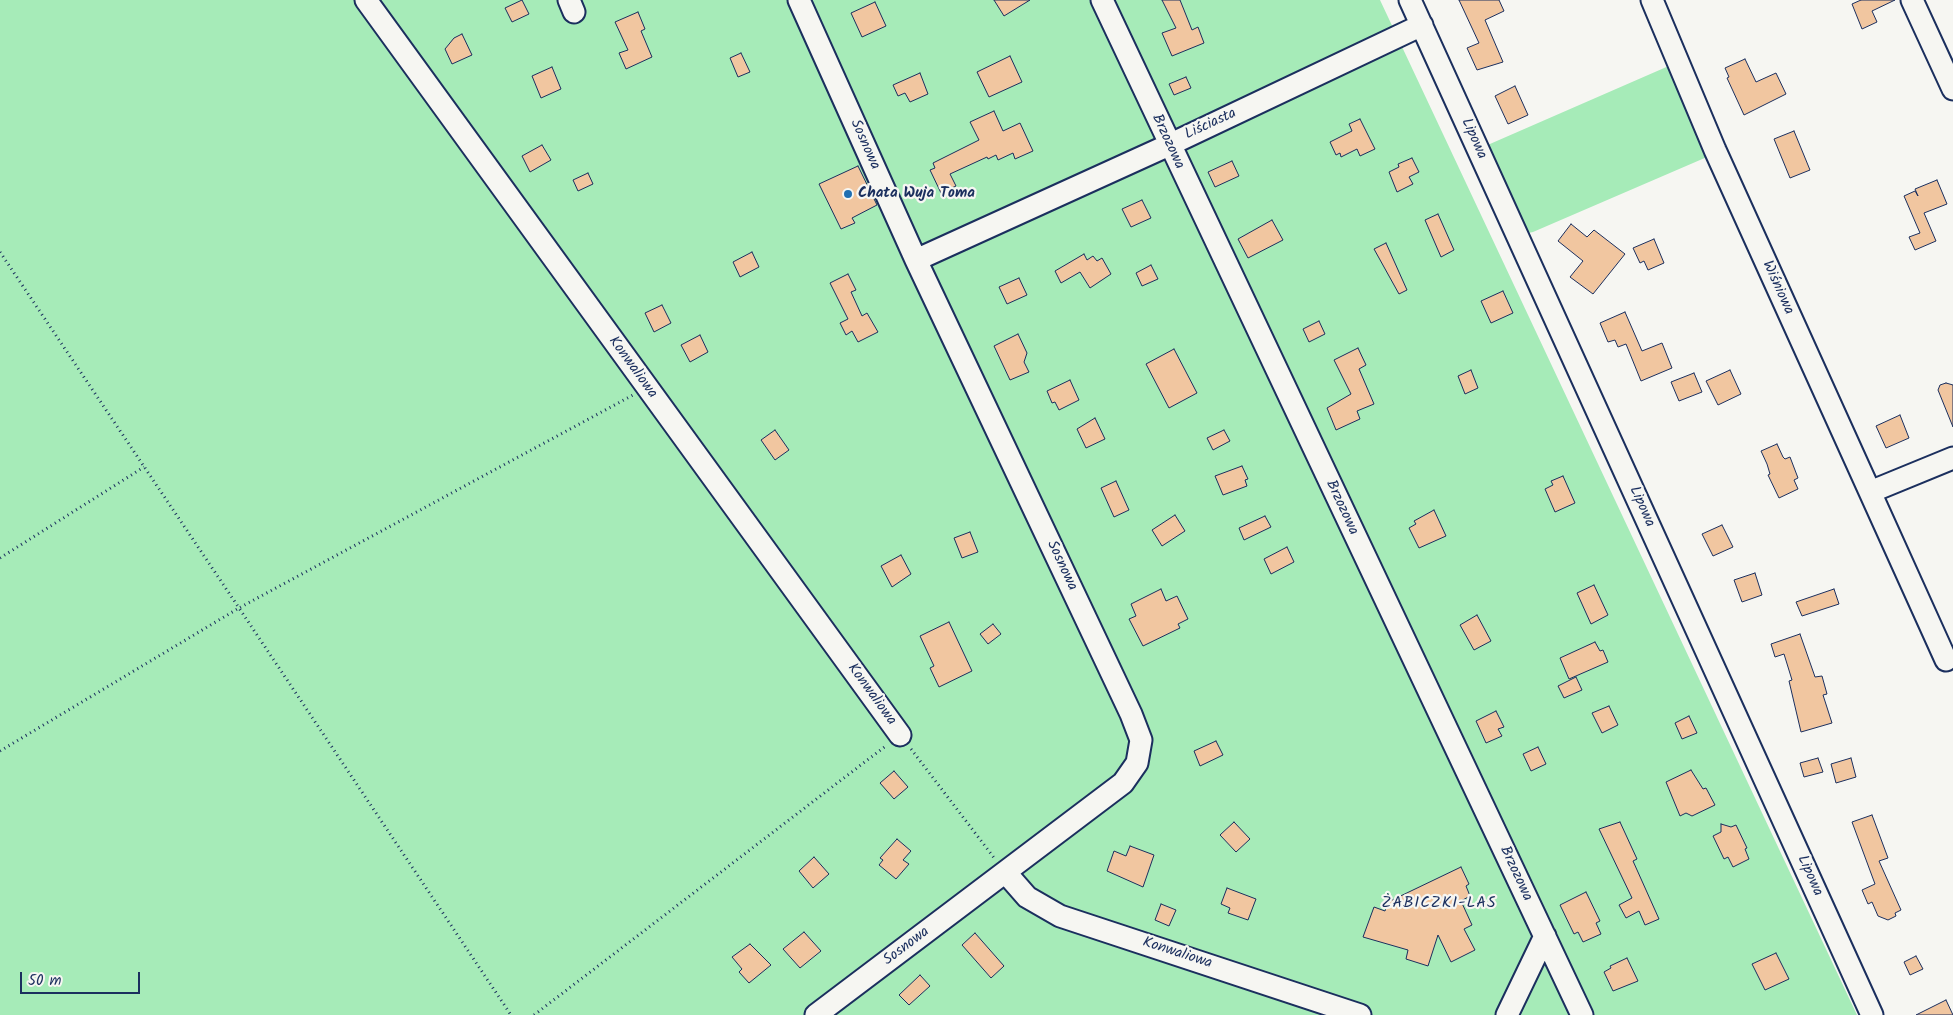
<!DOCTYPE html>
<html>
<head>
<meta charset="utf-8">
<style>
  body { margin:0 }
  #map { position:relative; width:1953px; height:1015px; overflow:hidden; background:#f6f6f2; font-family:Kalam,sans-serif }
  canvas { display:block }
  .scale { position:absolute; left:20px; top:972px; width:120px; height:22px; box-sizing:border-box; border:2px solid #1b2f5e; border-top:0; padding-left:6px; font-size:15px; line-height:18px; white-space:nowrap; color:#1b2f5e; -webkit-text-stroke:4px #f6f6f2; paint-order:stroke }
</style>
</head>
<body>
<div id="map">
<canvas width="1953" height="1015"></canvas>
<div class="scale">50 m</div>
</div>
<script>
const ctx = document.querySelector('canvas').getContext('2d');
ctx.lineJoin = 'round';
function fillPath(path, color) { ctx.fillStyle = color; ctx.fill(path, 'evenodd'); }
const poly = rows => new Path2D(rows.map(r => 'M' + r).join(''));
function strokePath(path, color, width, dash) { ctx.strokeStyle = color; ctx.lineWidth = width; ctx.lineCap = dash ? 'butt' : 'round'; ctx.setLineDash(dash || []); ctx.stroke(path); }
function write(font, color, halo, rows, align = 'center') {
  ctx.font = font + ' Kalam,sans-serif'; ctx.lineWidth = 4.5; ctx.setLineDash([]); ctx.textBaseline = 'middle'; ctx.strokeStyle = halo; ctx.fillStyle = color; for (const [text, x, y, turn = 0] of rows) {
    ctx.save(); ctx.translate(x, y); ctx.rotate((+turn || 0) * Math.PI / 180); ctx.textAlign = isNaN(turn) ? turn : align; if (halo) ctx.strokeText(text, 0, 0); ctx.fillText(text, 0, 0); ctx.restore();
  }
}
fillPath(poly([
  [0,0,1380,0,1857,1015,0,1015],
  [1671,65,1707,157,1533,232,1523,234,1483,147]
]), '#a6ebb8');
const building = poly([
  [522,0,529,14,512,22,505,8,522,0],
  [994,0,1030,0,1004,16,994,0],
  [1162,0,1180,0,1192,30,1198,27,1204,43,1172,56,1162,33,1176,28,1162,0],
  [1459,0,1499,0,1504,11,1485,20,1503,62,1477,70,1467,48,1479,43,1459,0],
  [1861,0,1895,0,1872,11,1877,22,1862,29,1852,4,1861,0],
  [875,2,886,26,862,37,851,13,875,2],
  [638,12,645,29,641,31,652,57,626,69,619,53,628,50,615,22,638,12],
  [462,34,472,55,452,64,445,49,454,38,462,34],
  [741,53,750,72,738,77,730,58,741,53],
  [1010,56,1022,82,989,97,977,72,1010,56],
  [1745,59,1756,82,1776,73,1786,94,1744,115,1727,78,1729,77,1725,68,1745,59],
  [552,67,561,89,541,98,532,76,552,67],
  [920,73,928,94,910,102,905,93,898,96,893,85,920,73],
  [1186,77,1191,88,1174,95,1169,84,1186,77],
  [1515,86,1528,115,1508,124,1495,96,1515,86],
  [994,111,1003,131,1020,123,1033,151,1015,159,1013,153,998,160,996,155,988,159,987,157,950,174,956,186,941,193,930,170,935,168,933,163,979,140,970,122,994,111],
  [1360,119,1375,149,1360,156,1357,149,1341,157,1340,153,1336,155,1330,142,1352,131,1349,124,1360,119],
  [1794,131,1810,170,1790,178,1774,139,1794,131],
  [542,145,551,160,530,172,522,156,542,145],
  [1412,158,1419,172,1409,177,1413,184,1397,192,1389,172,1399,167,1398,164,1412,158],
  [1232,161,1239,176,1215,187,1208,172,1232,161],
  [858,166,877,205,852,218,855,223,841,229,819,184,858,166],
  [588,173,593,184,578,191,573,180,588,173],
  [1937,180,1947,204,1924,213,1936,241,1915,250,1909,237,1920,233,1904,196,1915,191,1918,196,1915,189,1937,180],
  [1142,200,1151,218,1131,227,1122,209,1142,200],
  [1438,214,1454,250,1441,257,1425,220,1438,214],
  [1272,220,1283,240,1248,258,1238,239,1272,220],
  [1571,224,1587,237,1594,230,1625,254,1593,294,1570,277,1583,261,1558,241,1571,224],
  [1654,239,1664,263,1648,270,1644,261,1640,263,1633,248,1654,239],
  [1386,243,1407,290,1399,294,1374,249,1386,243],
  [752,252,759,267,740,277,733,262,752,252],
  [1084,254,1087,260,1093,256,1097,261,1102,258,1111,274,1090,288,1080,272,1061,283,1055,271,1084,254],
  [1151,265,1158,279,1142,286,1136,273,1151,265],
  [848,274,856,290,851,292,862,316,867,313,878,332,858,342,852,331,846,335,840,323,848,319,830,283,848,274],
  [1019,278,1027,295,1007,304,999,287,1019,278],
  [1503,291,1513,313,1491,323,1481,301,1503,291],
  [662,305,671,323,654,332,645,313,662,305],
  [1625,312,1642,351,1662,343,1672,368,1641,381,1626,344,1618,347,1615,340,1608,342,1600,323,1625,312],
  [1319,321,1325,334,1309,342,1303,329,1319,321],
  [1018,334,1027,353,1024,362,1029,372,1010,380,994,346,1018,334],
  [700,335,708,352,690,362,681,345,700,335],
  [1358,348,1366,365,1359,369,1374,404,1357,411,1360,419,1336,430,1327,408,1351,394,1334,360,1358,348],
  [1174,349,1197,393,1169,408,1146,364,1174,349],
  [1471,370,1478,388,1465,394,1458,376,1471,370],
  [1730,370,1741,394,1718,405,1706,381,1730,370],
  [1694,373,1702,392,1679,401,1671,382,1694,373],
  [1070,380,1079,400,1059,410,1055,402,1052,403,1047,391,1070,380],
  [1946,383,1953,385,1953,427,1938,390,1940,385,1946,383],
  [1900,415,1909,438,1886,448,1876,426,1900,415],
  [1095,418,1105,439,1086,448,1077,429,1095,418],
  [775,430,789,450,775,460,761,440,775,430],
  [1224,430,1230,441,1213,450,1207,438,1224,430],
  [1777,444,1783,457,1785,459,1790,457,1798,478,1794,480,1798,489,1779,498,1768,475,1770,474,1767,464,1761,451,1777,444],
  [1242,466,1248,479,1245,480,1247,486,1223,495,1215,476,1242,466],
  [1563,476,1575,503,1555,512,1545,489,1553,485,1551,481,1563,476],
  [1116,481,1129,510,1114,517,1101,488,1116,481],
  [1434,510,1446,536,1419,548,1409,528,1416,524,1414,521,1434,510],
  [1175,515,1185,531,1162,546,1152,530,1175,515],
  [1265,516,1271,527,1244,540,1239,528,1265,516],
  [1722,525,1733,547,1713,556,1702,534,1722,525],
  [970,532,978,552,962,558,954,538,970,532],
  [1287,547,1294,562,1271,574,1264,559,1287,547],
  [901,555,911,574,892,587,881,566,901,555],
  [1755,573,1762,595,1742,602,1734,580,1755,573],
  [1594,585,1608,615,1591,624,1577,593,1594,585],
  [1161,589,1166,601,1177,596,1188,619,1178,624,1180,628,1143,646,1129,619,1136,616,1131,604,1161,589],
  [1834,589,1839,604,1802,616,1796,602,1834,589],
  [1477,615,1491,641,1474,650,1460,625,1477,615],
  [949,622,972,671,939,687,930,668,934,666,920,636,949,622],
  [993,624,1001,634,988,644,980,634,993,624],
  [1800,634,1814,674,1815,677,1822,676,1827,694,1823,695,1832,723,1801,732,1789,681,1792,680,1784,654,1775,657,1771,644,1800,634],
  [1595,642,1600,651,1603,650,1608,662,1569,679,1560,658,1595,642],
  [1576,677,1582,690,1564,698,1558,686,1576,677],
  [1609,706,1618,725,1602,733,1592,713,1609,706],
  [1496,711,1504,727,1498,729,1502,736,1486,743,1476,721,1496,711],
  [1689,716,1697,733,1682,739,1675,723,1689,716],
  [1216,741,1223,755,1200,766,1194,751,1216,741],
  [1538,747,1546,764,1531,771,1523,754,1538,747],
  [1818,758,1823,772,1804,777,1800,763,1818,758],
  [1851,758,1856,777,1836,783,1831,764,1851,758],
  [1691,770,1703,789,1706,788,1715,805,1692,816,1686,813,1680,816,1666,782,1691,770],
  [894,771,908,787,894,799,880,783,894,771],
  [1872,815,1888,858,1879,861,1901,910,1895,913,1896,916,1888,920,1878,916,1872,902,1868,904,1862,890,1875,884,1852,822,1872,815],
  [1234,822,1250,839,1236,852,1220,835,1234,822],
  [1620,822,1637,859,1633,861,1659,919,1645,925,1639,911,1626,918,1619,905,1632,898,1599,829,1620,822],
  [1721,824,1731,827,1736,825,1747,848,1745,849,1749,859,1733,867,1728,857,1724,859,1713,836,1721,832,1721,824],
  [897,839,911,851,903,860,909,864,896,879,879,865,883,860,880,858,897,839],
  [1130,846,1154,855,1143,887,1107,871,1114,851,1126,856,1130,846],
  [814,857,829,874,813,888,799,871,814,857],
  [1461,867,1469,884,1466,886,1470,896,1461,901,1472,925,1464,929,1475,950,1451,962,1438,935,1428,966,1406,959,1408,950,1363,937,1374,907,1385,911,1388,902,1461,867],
  [1227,888,1256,899,1248,920,1228,913,1230,908,1221,904,1227,888],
  [1586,892,1600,921,1596,923,1601,934,1583,942,1578,932,1574,934,1560,905,1586,892],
  [1161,904,1176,910,1169,926,1155,920,1161,904],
  [804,932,821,951,800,968,783,949,804,932],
  [975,933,1004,966,991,978,962,945,975,933],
  [750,944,771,965,749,983,739,972,742,969,732,957,750,944],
  [1776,953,1789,979,1765,990,1752,964,1776,953],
  [1916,956,1923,969,1910,975,1904,962,1916,956],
  [1627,958,1638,981,1613,991,1604,972,1611,968,1610,966,1627,958],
  [920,975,930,986,909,1005,899,995,920,975],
  [1946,1000,1953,1015,1916,1015,1946,1000]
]);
fillPath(building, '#f1c6a0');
strokePath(building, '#1b2f5e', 1);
const minor = poly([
  [366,0,900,735],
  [569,0,574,12],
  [799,0,916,260,1131,714,1141,740,1137,763,1123,783,816,1015],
  [1102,0,1582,1015],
  [1410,0,1872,1015],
  [1652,0,1715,150,1870,492,1953,458],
  [1912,0,1953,89],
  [916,260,1169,145,1422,25],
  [1870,492,1946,660],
  [1006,873,1027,897,1060,916,1360,1015],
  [1507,1015,1545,936]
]);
strokePath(minor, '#1b2f5e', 25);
strokePath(poly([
  [0,252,239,608,633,395],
  [0,558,144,467],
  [911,749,995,859],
  [0,751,239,608,511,1015],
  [534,1015,887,745]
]), '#1b2f5e', 3, [1, 4]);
strokePath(minor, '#f6f6f2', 21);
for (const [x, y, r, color] of [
  [848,194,5,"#1f6fb2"]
]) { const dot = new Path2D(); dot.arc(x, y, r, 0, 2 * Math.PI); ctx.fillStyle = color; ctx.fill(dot); strokePath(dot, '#f6f6f2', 2); }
write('15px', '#1b2f5e', '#f6f6f2', [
  ["Liściasta",1211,125,-25],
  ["Lipowa",1473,139,66],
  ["Brzozowa",1167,142,65],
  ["Sosnowa",864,145,66],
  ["Wiśniowa",1777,288,66],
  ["Konwaliowa",632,368,54],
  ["Lipowa",1641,507,66],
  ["Brzozowa",1341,508,65],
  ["Sosnowa",1061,566,65],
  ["Konwaliowa",871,695,54],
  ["Brzozowa",1515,874,65],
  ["Lipowa",1809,876,66],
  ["Sosnowa",907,947,-37],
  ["Konwaliowa",1177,954,18]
]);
write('bold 15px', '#1b2f5e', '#f6f6f2', [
  ["Chata Wuja Toma",858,194]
], 'left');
ctx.letterSpacing = '1px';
write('16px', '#1b2f5e', '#f6f6f2', [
  ["ŻABICZKI-LAS",1439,904]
]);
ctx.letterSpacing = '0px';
</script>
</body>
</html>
